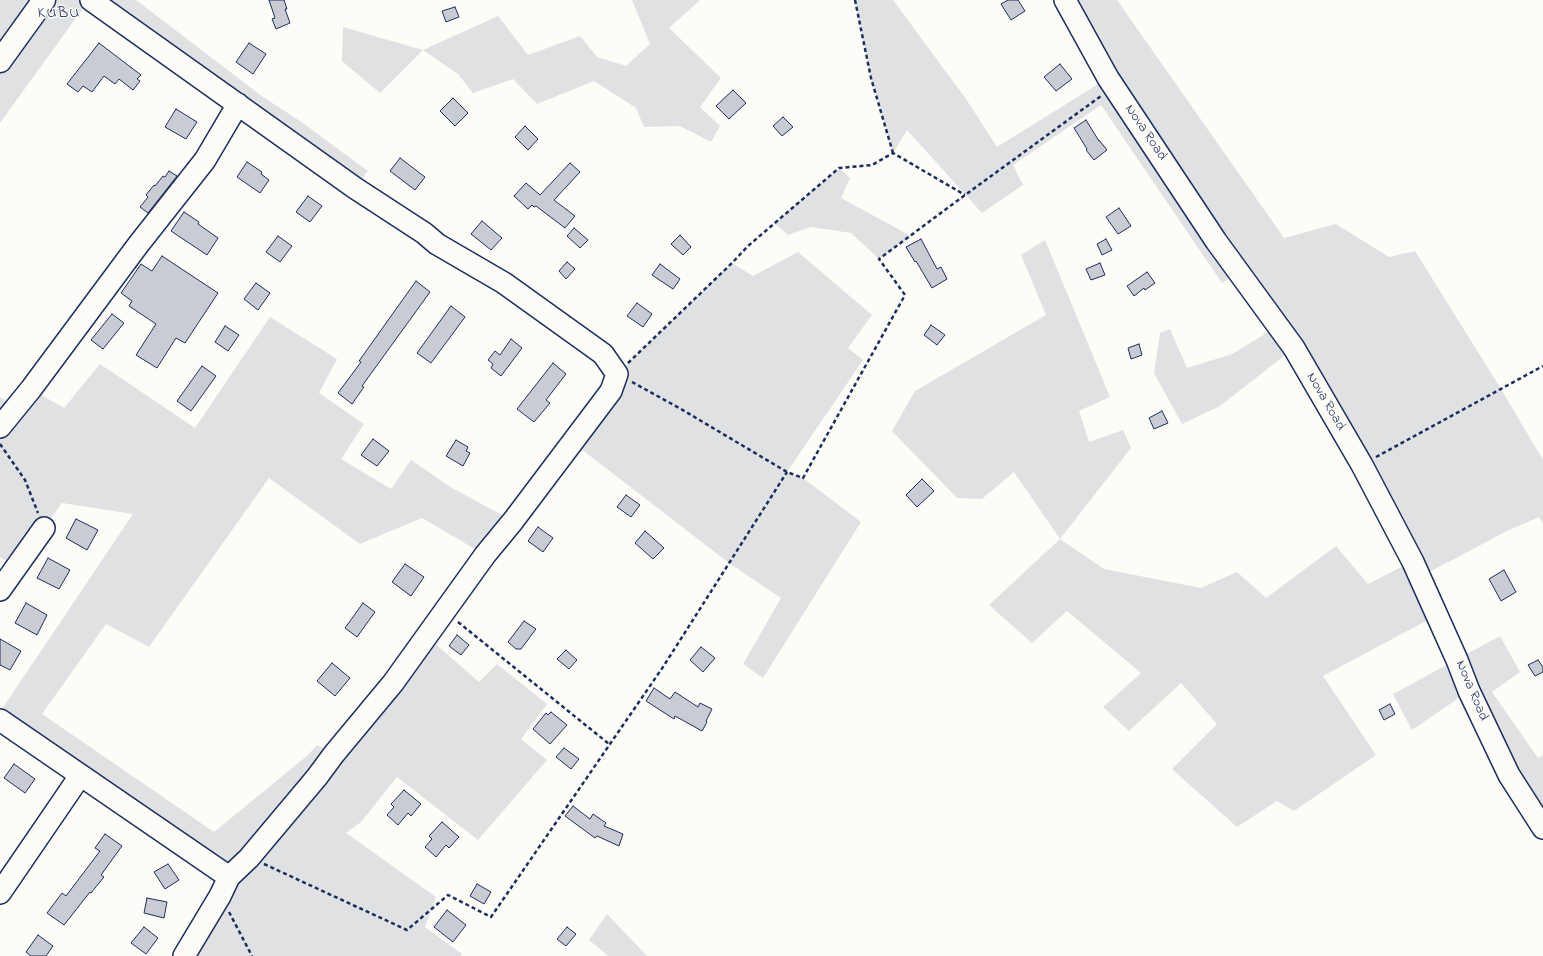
<!DOCTYPE html>
<html>
<head>
<meta charset="utf-8">
<style>
  body { margin:0 }
  canvas { display:block; background:#fdfcf7 }
</style>
</head>
<body>
<canvas width="1543" height="956"></canvas>
<script>
const ctx = document.querySelector('canvas').getContext('2d');
ctx.lineJoin = 'round';
function fillPath(path, color) { ctx.fillStyle = color; ctx.fill(path, 'evenodd'); }
const poly = rows => new Path2D(rows.map(r => 'M' + r).join(''));
function strokePath(path, color, width, dash) { ctx.strokeStyle = color; ctx.lineWidth = width; ctx.lineCap = dash ? 'butt' : 'round'; ctx.setLineDash(dash || []); ctx.stroke(path); }
function write(font, color, halo, rows, align = 'center') {
  ctx.font = font + ' "Indie Flower",sans-serif'; ctx.lineWidth = 3; ctx.setLineDash([]); ctx.textBaseline = 'middle'; ctx.strokeStyle = halo; ctx.fillStyle = color; for (const [text, x, y, turn = 0] of rows) {
    ctx.save(); ctx.translate(x, y); ctx.rotate((+turn || 0) * Math.PI / 180); ctx.textAlign = isNaN(turn) ? turn : align; if (halo) ctx.strokeText(text, 0, 0); ctx.fillText(text, 0, 0); ctx.restore();
  }
}
fillPath(poly([
  [0,0,89,0,0,123],
  [91,0,136,0,263,97,300,121,368,171,355,188],
  [632,0,700,0,669,28,721,78,700,107,720,126,711,142,680,126,644,127,636,108,594,81,537,104,513,79,473,93,458,74,423,50,380,93,342,61,343,27,423,50,498,16,528,55,580,36,597,57,626,66,650,44],
  [855,0,893,0,966,99,997,147,1108,78,1065,0,1117,0,1284,238,1336,224,1389,257,1415,251,1501,389,1543,460,1543,524,1539,517,1505,532,1420,577,1437,615,1323,676,1376,755,1294,811,1277,801,1237,827,1172,769,1217,724,1181,683,1129,731,1103,707,1141,673,1067,611,1032,643,989,605,1060,539,1014,472,982,499,957,498,892,431,915,391,1046,315,1021,255,1045,240,1110,397,1079,411,1089,442,1123,430,1131,448,1060,539,1104,569,1201,588,1237,572,1266,598,1336,546,1368,584,1413,561,1294,348,1220,406,1182,424,1154,373,1160,333,1170,329,1187,368,1232,354,1278,326,1239,272,1222,283,1101,105,1013,165,1023,185,982,213,907,130,893,153,871,78],
  [839,168,850,178,841,198,911,236,879,259,851,233,811,227,788,235,774,223],
  [798,252,872,315,848,348,863,360,787,472,803,478,861,522,763,678,743,664,781,598,729,563,572,442,617,374,732,263,753,276],
  [270,317,337,359,319,393,364,424,341,459,391,489,411,460,452,488,513,521,485,555,422,518,360,544,269,478,149,647,106,624,42,714,214,832,308,755,317,745,333,754,426,636,479,682,497,664,547,704,521,739,547,760,478,840,397,777,361,822,346,833,436,897,425,927,462,954,461,956,196,956,188,949,229,877,0,712,133,514,62,503,15,568,0,557,0,397,15,408,31,389,64,408,100,364,195,428],
  [1500,636,1520,672,1492,692,1538,758,1543,755,1543,828,1469,691,1412,730,1393,694],
  [607,914,647,956,608,956,589,940]
]), '#e0e1e3');
const building = poly([
  [269,0,284,0,287,9,285,9,290,23,276,29,272,19,275,18,269,0],
  [1008,0,1018,0,1025,11,1011,20,1001,4,1008,0],
  [455,7,459,17,446,22,442,11,455,7],
  [99,43,141,75,137,79,140,81,133,90,119,79,115,84,104,76,92,92,83,86,78,92,67,84,99,43],
  [249,43,266,54,253,74,236,62,249,43],
  [1060,64,1072,79,1056,91,1044,77,1060,64],
  [733,90,746,103,729,119,716,106,733,90],
  [453,98,468,113,455,126,440,111,453,98],
  [176,109,197,122,186,139,165,127,176,109],
  [783,117,793,127,782,136,773,126,783,117],
  [1086,120,1099,141,1099,140,1107,150,1094,160,1086,150,1087,149,1074,128,1086,120],
  [525,126,538,139,528,150,515,137,525,126],
  [400,158,425,177,415,190,390,171,400,158],
  [247,162,262,172,261,174,269,180,260,193,237,177,247,162],
  [570,163,580,172,554,200,575,216,565,228,536,206,534,207,532,205,528,209,514,196,526,183,540,195,570,163],
  [169,171,177,176,148,213,140,207,148,197,146,195,154,185,155,186,163,176,165,177,169,171],
  [308,196,322,206,310,222,296,212,308,196],
  [1119,208,1131,226,1118,234,1106,217,1119,208],
  [184,212,199,222,198,224,218,238,207,255,171,231,184,212],
  [482,221,502,238,491,250,471,234,482,221],
  [574,228,588,240,580,248,567,236,574,228],
  [680,235,691,247,683,255,671,244,680,235],
  [278,236,292,246,280,262,266,252,278,236],
  [921,239,937,269,941,267,947,279,932,288,916,261,915,262,906,247,921,239],
  [1106,239,1112,250,1102,255,1097,244,1106,239],
  [162,256,218,293,185,343,176,338,157,368,136,355,156,324,129,306,132,301,121,293,141,264,152,271,162,256],
  [567,262,575,269,566,279,559,271,567,262],
  [1100,263,1105,275,1091,280,1086,269,1100,263],
  [660,264,680,279,673,289,652,275,660,264],
  [1147,272,1155,283,1145,290,1144,288,1134,296,1127,286,1147,272],
  [416,281,430,292,362,386,364,387,352,404,338,393,361,362,359,361,416,281],
  [256,283,270,293,258,310,244,299,256,283],
  [637,303,652,314,643,327,627,316,637,303],
  [451,306,465,317,431,363,417,353,451,306],
  [112,314,124,323,103,349,91,340,112,314],
  [931,325,945,335,937,345,924,335,931,325],
  [225,326,239,335,228,351,215,342,225,326],
  [511,339,522,348,501,376,491,368,493,364,488,360,495,351,500,355,511,339],
  [1139,344,1142,355,1131,359,1128,348,1139,344],
  [553,363,566,374,546,400,550,403,534,422,517,409,553,363],
  [202,366,216,376,191,411,177,401,202,366],
  [1162,411,1168,423,1154,429,1149,418,1162,411],
  [373,439,389,451,377,466,361,455,373,439],
  [456,440,468,447,466,451,470,453,463,466,446,456,456,440],
  [922,479,934,491,917,507,906,495,922,479],
  [626,495,640,505,631,517,617,507,626,495],
  [76,519,98,530,87,550,66,538,76,519],
  [538,527,553,538,543,552,528,541,538,527],
  [645,531,664,548,653,559,635,543,645,531],
  [48,558,70,570,59,589,37,578,48,558],
  [405,564,424,577,411,596,392,582,405,564],
  [1504,570,1516,592,1501,601,1489,579,1504,570],
  [26,603,47,615,37,635,15,623,26,603],
  [363,603,375,612,357,637,345,628,363,603],
  [524,621,536,629,521,649,516,649,508,642,524,621],
  [457,635,469,645,461,655,449,646,457,635],
  [0,639,21,651,10,670,0,665,0,639],
  [701,647,715,658,703,672,690,660,701,647],
  [566,650,577,660,569,669,557,659,566,650],
  [1538,660,1543,667,1543,672,1535,676,1528,665,1538,660],
  [332,663,350,678,335,696,317,681,332,663],
  [654,688,670,699,675,692,698,707,700,703,712,709,706,721,707,722,702,731,675,716,674,719,646,701,654,688],
  [1390,704,1395,714,1384,720,1379,710,1390,704],
  [551,712,567,725,550,744,533,729,546,713,548,715,551,712],
  [564,748,579,759,571,769,556,757,564,748],
  [14,764,35,779,25,793,4,778,14,764],
  [404,790,421,804,411,816,408,813,398,825,387,815,394,807,391,804,404,790],
  [573,806,590,819,593,814,606,823,604,826,623,834,619,846,597,836,595,838,565,816,573,806],
  [442,822,459,837,449,848,446,845,436,857,425,847,432,839,429,836,442,822],
  [105,834,122,846,101,875,104,877,91,893,90,892,64,925,47,913,62,893,66,896,100,851,95,848,105,834],
  [168,864,179,880,165,889,154,872,168,864],
  [477,884,491,892,484,904,470,896,477,884],
  [147,898,167,902,164,918,144,913,147,898],
  [447,910,466,925,453,942,434,927,447,910],
  [144,927,158,938,146,954,131,943,144,927],
  [567,927,576,934,566,946,557,939,567,927],
  [38,935,53,946,46,956,31,956,26,952,38,935]
]);
fillPath(building, '#c9ccd3');
strokePath(building, '#1b2f5e', 1);
const minor = poly([
  [91,0,355,188,424,233,437,244,504,283,603,354,617,374,611,391,513,521,485,555,393,683,334,754,317,777,249,858,229,877,220,896,184,956],
  [1065,0,1108,78,1216,241,1294,348,1362,465,1413,562,1457,660,1469,691,1509,775,1543,828],
  [0,427,31,389,138,245,205,160,238,104],
  [0,590,44,528],
  [0,720,229,877],
  [0,893,80,776]
]);
const major = poly([
  [0,61,44,0]
]);
strokePath(minor, '#1b2f5e', 24);
strokePath(major, '#1b2f5e', 25);
strokePath(poly([
  [855,0,871,78,893,153],
  [628,363,732,263,748,246,839,168,872,165,893,153,965,195],
  [632,382,681,409,787,472,803,478,905,295,879,259,965,195,1101,96],
  [0,444,25,480,38,513],
  [1376,457,1543,366],
  [458,622,609,744],
  [264,864,407,930,448,895,491,917,663,667,787,472],
  [229,912,252,956]
]), '#1b2f5e', 2.5, [4, 3]);
strokePath(minor, '#fdfcf7', 21);
strokePath(major, '#fdfcf7', 22);
write('14px', '#1b2f5e', '#fdfcf7', [
  ["Nova Road",1145,133,56],
  ["Nova Road",1325,402,60],
  ["Nova Road",1471,691,67]
]);
ctx.letterSpacing = '1px';
write('16px', '#1b2f5e', '#fdfcf7', [
  ["KUBU",59,14]
]);
ctx.letterSpacing = '0px';
</script>
</body>
</html>
